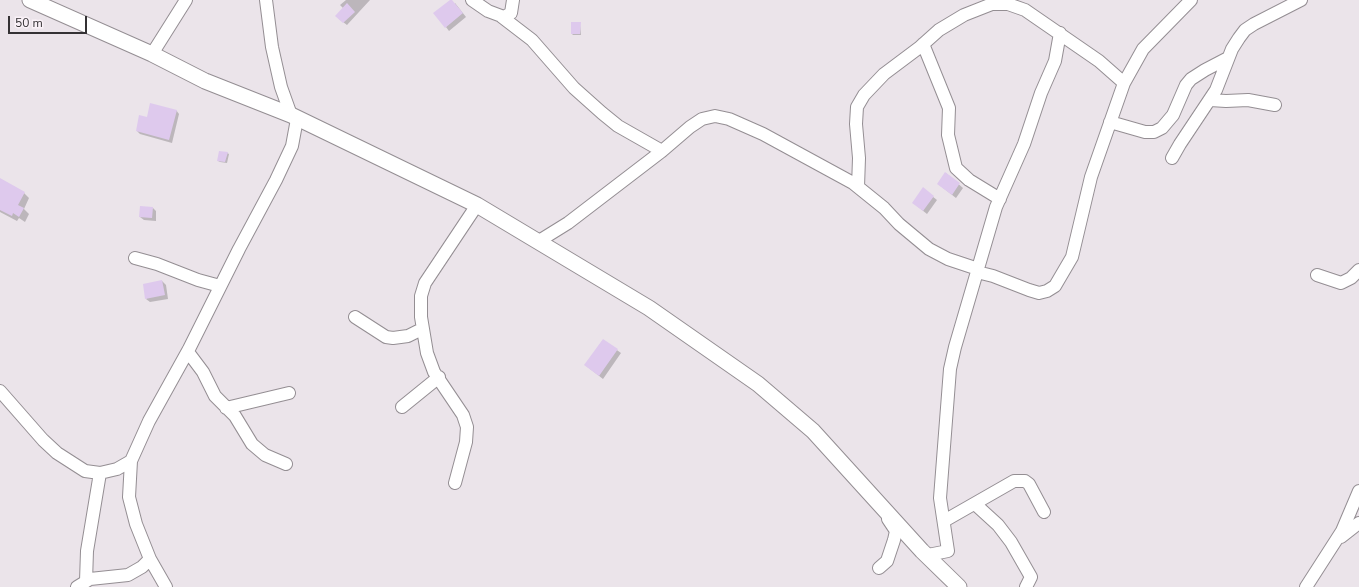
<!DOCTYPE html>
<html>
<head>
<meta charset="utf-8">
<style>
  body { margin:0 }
  #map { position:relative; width:1359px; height:587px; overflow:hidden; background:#ebe4ea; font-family:"Nunito Sans",sans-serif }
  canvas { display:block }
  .scale { position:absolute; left:8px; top:16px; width:79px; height:18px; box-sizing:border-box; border:2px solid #343134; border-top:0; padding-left:5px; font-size:12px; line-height:14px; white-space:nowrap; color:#343134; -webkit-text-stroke:3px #f9f1f7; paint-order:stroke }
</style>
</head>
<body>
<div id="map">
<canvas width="1359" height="587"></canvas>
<div class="scale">50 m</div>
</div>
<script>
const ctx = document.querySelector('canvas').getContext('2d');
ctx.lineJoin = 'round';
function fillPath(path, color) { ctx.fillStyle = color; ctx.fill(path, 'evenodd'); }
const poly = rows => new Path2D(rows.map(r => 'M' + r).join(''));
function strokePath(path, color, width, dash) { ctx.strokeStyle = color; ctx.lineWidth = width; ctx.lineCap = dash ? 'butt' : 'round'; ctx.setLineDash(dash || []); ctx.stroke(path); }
fillPath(poly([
  [346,0,370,0,347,25,339,19,343,8,340,5],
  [455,3,466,17,449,31,446,27],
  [580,23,581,35,573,35,572,34],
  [176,110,179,114,172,143,140,134,137,131,148,118],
  [227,153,229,154,227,163,220,162,218,161],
  [946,173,963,188,956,198,938,184],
  [0,185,24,193,29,198,24,209,29,214,25,222,19,218,17,221,0,212],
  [923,189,937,200,927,214,917,206],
  [153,208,156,211,156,221,144,220,140,217],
  [162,281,166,285,168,299,150,302,146,299],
  [603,340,621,353,603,379,585,365]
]), '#0003');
fillPath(poly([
  [450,0,452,0,463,13,445,28,433,13],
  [347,3,355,12,343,23,335,16],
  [571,22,581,22,580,34,571,34],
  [150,103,177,110,169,140,136,131,139,115,147,117],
  [219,151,228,152,225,162,217,161],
  [945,172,960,183,952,195,937,184],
  [0,178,25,192,18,205,24,208,19,217,13,213,12,216,0,210],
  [923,187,934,196,923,211,912,203],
  [140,206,153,207,152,218,139,217],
  [162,280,165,295,145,299,143,284],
  [603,339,618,349,599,376,584,365]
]), '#dec9ed');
const minor = poly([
  [266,0,272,47,281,87,291,115],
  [472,0,488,11,504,17,511,13,513,0],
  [502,17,532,40,574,88,602,113,618,126,662,151],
  [923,44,949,108,948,135,956,168,969,180,1000,199],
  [152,54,186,0],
  [1210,100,1226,101,1248,100,1275,105],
  [1110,122,1145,132,1154,132,1162,128,1173,115,1186,85,1191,79,1205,70,1228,58],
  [1172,158,1180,144,1216,90,1232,49,1239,38,1245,30,1254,24,1301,0],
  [858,187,859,158,856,124,857,107,864,95,884,74,920,47,939,30,964,15,992,4,1008,4,1025,10,1099,61,1124,83],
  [539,241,568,223,662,151,690,127,702,119,715,116,729,119,763,134,853,183,884,208,899,224,929,249,948,259,978,269],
  [135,258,157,264,198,280,220,286],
  [977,272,993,276,1029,290,1039,293,1047,291,1055,286,1072,257,1091,177,1124,83,1143,49,1191,0],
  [1317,275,1341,283,1351,278,1359,270],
  [355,317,386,337,393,338,408,336,422,329],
  [188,352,203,372,215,396,235,416,252,444,265,455,286,464],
  [0,391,43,440,57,453,85,471,100,473,117,469,131,461],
  [402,407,439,377],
  [226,408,289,393],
  [455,483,466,442,467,427,463,415,434,372,427,353,421,317,421,296,425,283,477,205],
  [975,504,998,525,1011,542,1031,577,1026,587],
  [944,521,1014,481,1025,481,1029,484,1044,512],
  [1341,537,1359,523],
  [928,555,948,551,940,498,950,369,955,347,996,207,1024,144,1041,93,1055,61,1060,33],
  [879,568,887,561,894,540,896,531,888,519],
  [86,581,87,551,100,473],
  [77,587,90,579,128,575,142,567,150,559],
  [166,587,150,559,136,524,129,497,131,461,149,421,189,349,239,249,276,180,292,146,297,119],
  [1306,587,1342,531,1359,491]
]);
const tertiary = poly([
  [30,0,152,54,205,81,291,115,477,205,649,308,758,384,813,431,922,551,959,587]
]);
strokePath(minor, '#948e93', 14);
strokePath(tertiary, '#948e93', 17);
strokePath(minor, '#fff', 12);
strokePath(tertiary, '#fff', 15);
</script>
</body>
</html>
